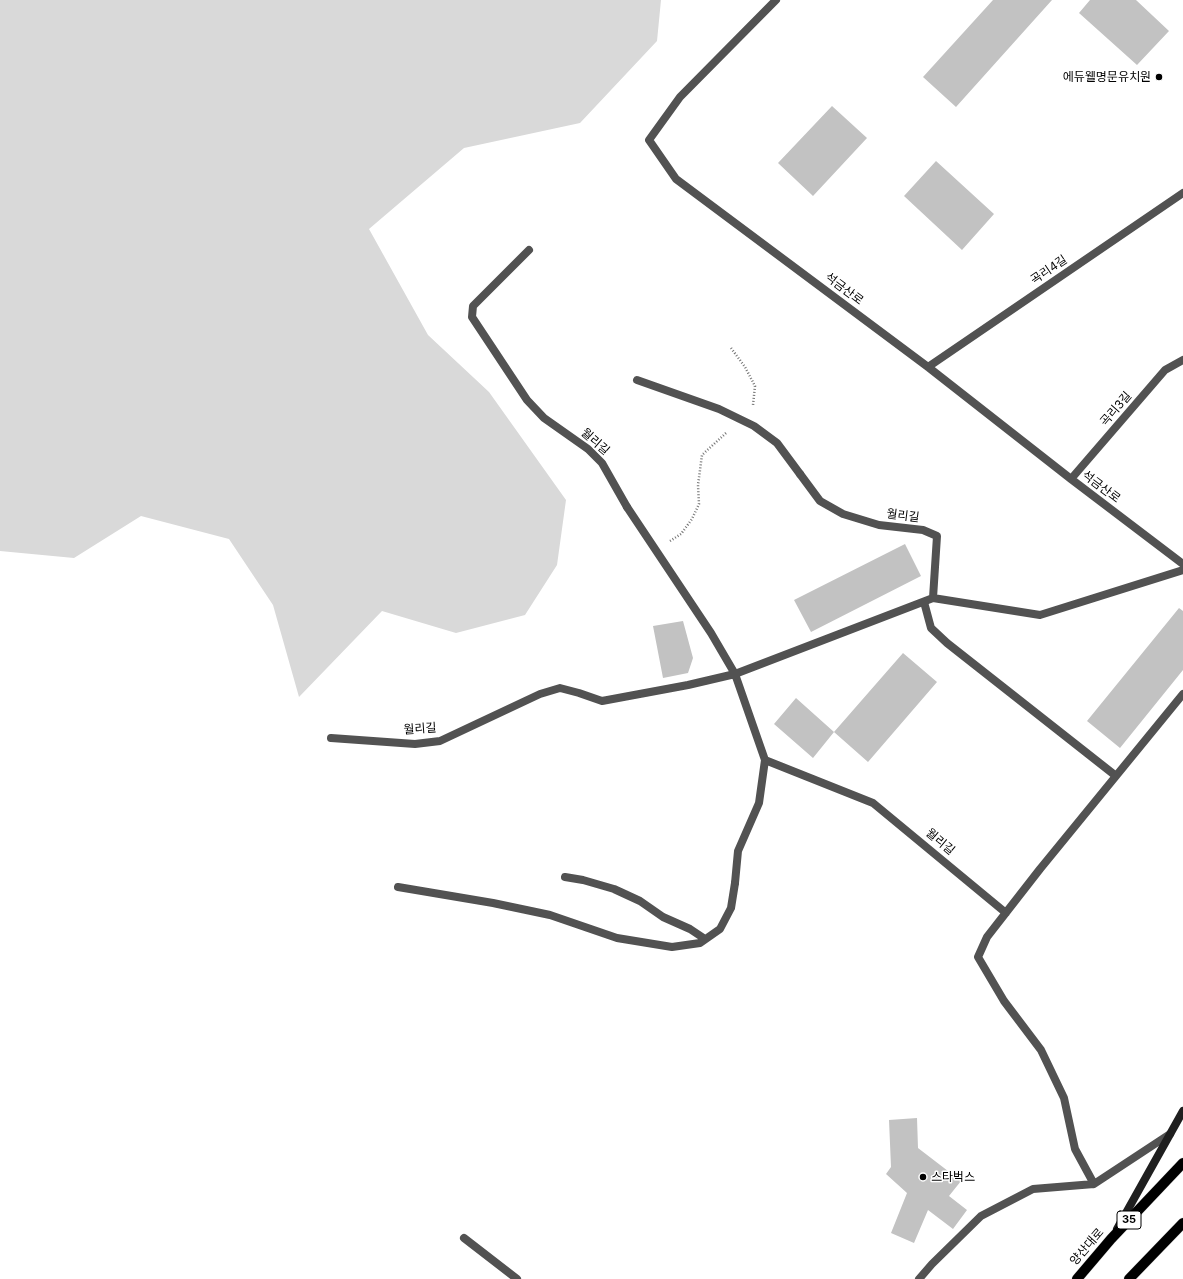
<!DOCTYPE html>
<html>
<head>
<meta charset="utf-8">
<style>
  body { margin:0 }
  canvas { display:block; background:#fff }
</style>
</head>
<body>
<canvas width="1183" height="1279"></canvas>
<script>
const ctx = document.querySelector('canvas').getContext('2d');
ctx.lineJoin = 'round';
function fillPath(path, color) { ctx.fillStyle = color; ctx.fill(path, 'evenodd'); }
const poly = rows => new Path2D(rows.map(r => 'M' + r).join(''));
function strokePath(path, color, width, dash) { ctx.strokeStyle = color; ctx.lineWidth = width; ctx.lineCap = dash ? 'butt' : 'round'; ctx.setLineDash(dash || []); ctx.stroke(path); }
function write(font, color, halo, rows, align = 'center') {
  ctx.font = font + ' Inter,"Noto Sans KR",sans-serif'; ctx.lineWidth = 3; ctx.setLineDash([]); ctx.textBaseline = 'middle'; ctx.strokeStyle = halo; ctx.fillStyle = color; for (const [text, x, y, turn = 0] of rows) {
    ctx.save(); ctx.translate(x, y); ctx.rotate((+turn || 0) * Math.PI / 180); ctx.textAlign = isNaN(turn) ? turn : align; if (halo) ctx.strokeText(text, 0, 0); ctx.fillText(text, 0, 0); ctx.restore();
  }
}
fillPath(poly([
  [0,0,661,0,657,41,580,123,464,148,369,229,428,335,489,392,566,500,557,565,525,615,456,633,382,611,299,697,273,605,229,539,141,516,74,558,0,551]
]), '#d9d9d9');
fillPath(poly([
  [993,0,1052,0,956,107,923,77],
  [1090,0,1136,0,1169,31,1137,65,1079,13],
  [832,106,867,138,813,196,778,163],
  [936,161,994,214,962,250,904,196],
  [905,544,921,576,811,632,794,600],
  [1179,608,1183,611,1183,670,1120,748,1087,721],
  [683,621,693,658,688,673,663,678,653,626],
  [903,653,937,682,868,762,834,732],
  [796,698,834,732,813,758,774,724],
  [917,1118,918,1148,961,1181,949,1196,967,1210,953,1229,928,1210,914,1243,891,1233,907,1193,886,1174,891,1167,889,1120]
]), '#c2c2c2');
const primary = poly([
  [1077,1279,1111,1239,1183,1163],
  [1129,1279,1183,1223]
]);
strokePath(primary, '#dbdbdb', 11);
strokePath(poly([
  [731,348,745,367,755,386,753,405],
  [670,541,681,534,692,519,699,504,698,485,702,455,726,433]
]), '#747474', 2.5, [1, 2]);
strokePath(poly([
  [529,250,473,306,472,317,527,400,544,418,588,449,602,463,627,507],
  [637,380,719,409,754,426,777,443,800,474],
  [565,877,583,880,614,889,640,901,663,917,690,929,705,939],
  [398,887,493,903,550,915,617,938,672,947,700,943,720,929,731,908,735,883],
  [464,1238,517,1279]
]), '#525252', 8);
strokePath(poly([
  [776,0,680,97,649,140,676,179,928,367,1071,479,1183,564],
  [928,367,1183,193],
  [800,474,820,501,843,514,879,525,923,530,937,536,933,598],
  [1071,479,1165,370,1183,360],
  [627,507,711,633,735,674,765,760,759,803,738,851,735,883],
  [924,602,931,628,947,643,1116,776],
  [331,738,415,744,440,741,540,694,560,688,579,693,602,701,688,685,735,674,933,598,1040,615,1183,570],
  [765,760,873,803,1006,913],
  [1094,1184,1075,1149,1064,1098,1041,1050,1004,1001,978,957,987,937,1040,869,1183,694],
  [919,1279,932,1264,981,1216,1033,1189,1094,1184,1170,1134]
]), '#525252', 8);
strokePath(poly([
  [1117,1229,1183,1111]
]), '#1f1f1f', 8);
strokePath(primary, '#000', 10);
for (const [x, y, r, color] of [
  [1159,77,4,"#000"],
  [923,1177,4,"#000"]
]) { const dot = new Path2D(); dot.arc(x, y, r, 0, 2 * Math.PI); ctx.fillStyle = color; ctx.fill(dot); strokePath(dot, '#fff', 1.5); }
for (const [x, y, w] of [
  [1129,1220,24]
]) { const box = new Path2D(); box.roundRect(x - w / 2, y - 9, w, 18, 3); ctx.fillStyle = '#fff'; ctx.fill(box); strokePath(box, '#000', 1); }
write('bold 11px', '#000', null, [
  ["35",1129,1220]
]);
write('12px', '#000', '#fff', [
  ["에듀웰명문유치원",1151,77],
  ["스타벅스",931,1177,"left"]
], 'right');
write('12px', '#000', '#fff', [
  ["곡리4길",1049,270,-34],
  ["석금산로",844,289,37],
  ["곡리3길",1116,409,-49],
  ["월리길",595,442,41],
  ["석금산로",1101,487,37],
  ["월리길",903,516,7],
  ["월리길",420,729,-4],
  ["월리길",940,842,40],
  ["양산대로",1087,1247,-49]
]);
</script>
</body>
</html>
